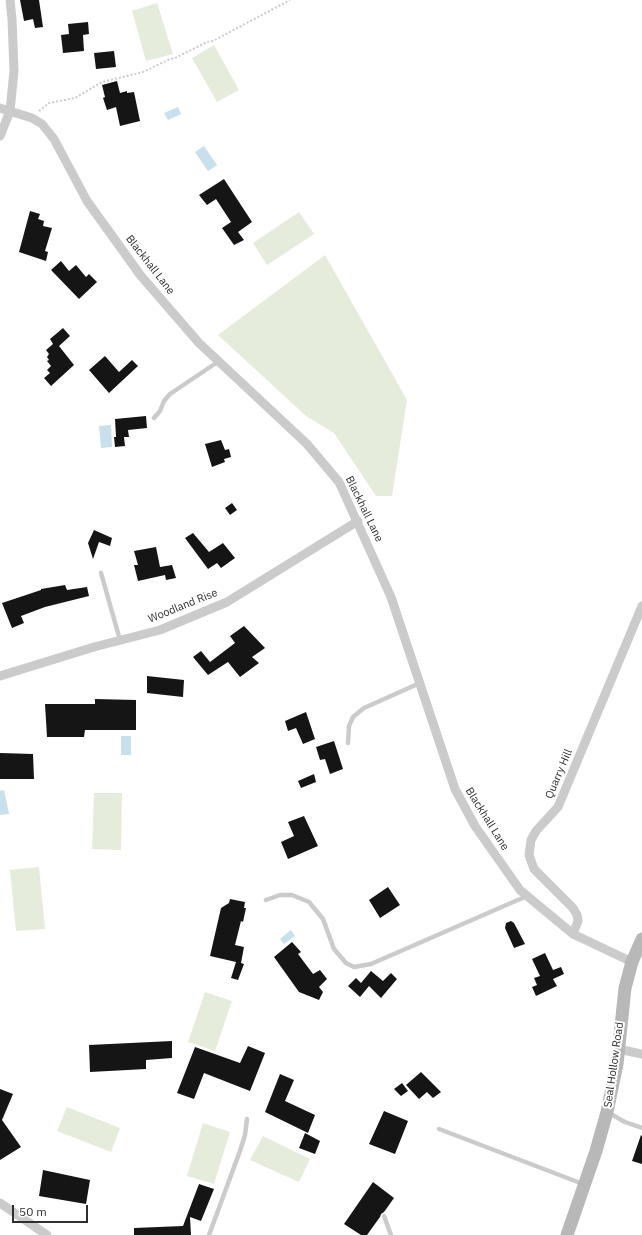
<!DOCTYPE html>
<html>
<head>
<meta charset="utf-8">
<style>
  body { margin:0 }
  #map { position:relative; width:642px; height:1235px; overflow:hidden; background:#fff; font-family:"IBM Plex Sans",sans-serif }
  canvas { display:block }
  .scale { position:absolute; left:12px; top:1205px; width:76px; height:18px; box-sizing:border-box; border:2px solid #2e2e2e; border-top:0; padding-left:5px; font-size:12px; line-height:14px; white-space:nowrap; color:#2e2e2e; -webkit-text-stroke:3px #fff; paint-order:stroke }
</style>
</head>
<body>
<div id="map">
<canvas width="642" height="1235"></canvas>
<div class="scale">50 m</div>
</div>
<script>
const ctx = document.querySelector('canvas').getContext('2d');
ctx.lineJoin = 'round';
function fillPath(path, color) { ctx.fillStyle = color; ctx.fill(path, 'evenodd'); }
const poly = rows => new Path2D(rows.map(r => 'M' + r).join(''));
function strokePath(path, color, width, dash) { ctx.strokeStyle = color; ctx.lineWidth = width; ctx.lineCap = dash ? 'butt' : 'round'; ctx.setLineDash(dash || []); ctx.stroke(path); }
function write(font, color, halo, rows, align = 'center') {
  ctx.font = font + ' "IBM Plex Sans",sans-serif'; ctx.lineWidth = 4; ctx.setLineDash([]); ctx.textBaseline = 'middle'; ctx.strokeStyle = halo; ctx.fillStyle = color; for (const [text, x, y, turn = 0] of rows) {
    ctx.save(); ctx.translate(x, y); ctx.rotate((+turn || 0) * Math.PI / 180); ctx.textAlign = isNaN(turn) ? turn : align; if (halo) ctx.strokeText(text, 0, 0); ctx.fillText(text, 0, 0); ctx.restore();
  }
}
fillPath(poly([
  [157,3,173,54,146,61,132,11],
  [214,45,239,90,217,102,192,58],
  [299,212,314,234,267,265,253,243],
  [325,255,407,400,392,496,376,496,334,433,306,416,218,335],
  [94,793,122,793,121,850,92,849],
  [39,867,45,929,16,931,10,870],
  [205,992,232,1001,215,1051,188,1042],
  [67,1107,120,1128,111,1152,57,1131],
  [203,1123,230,1132,214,1184,187,1176],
  [263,1136,310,1159,299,1182,250,1160]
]), '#e5ecdc');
fillPath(poly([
  [178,107,181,114,168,120,164,113],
  [204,146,217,165,208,171,195,152],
  [111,425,112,447,101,448,99,426],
  [121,736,131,736,131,755,121,755],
  [4,790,9,814,0,815,0,791],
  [291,930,295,936,284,944,280,939]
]), '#c8dfec');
fillPath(poly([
  [20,0,39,0,43,27,35,28,33,19,24,21],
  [88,22,89,34,83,35,84,51,63,53,61,35,69,34,68,24],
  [114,51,116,67,96,69,94,53],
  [117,81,120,93,127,91,127,93,134,92,140,121,120,126,116,107,107,110,103,98,105,97,102,85],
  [224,179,252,222,238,232,244,240,234,245,222,228,231,222,216,199,207,205,199,195],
  [30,211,40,214,38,219,44,221,43,226,52,228,45,251,48,252,46,261,19,252],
  [61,261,69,271,76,265,86,277,89,274,97,282,79,299,51,270],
  [63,328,70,336,59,346,74,365,51,386,44,378,50,373,47,370,51,366,47,361,49,360,47,357,49,354,46,350,53,344,50,339],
  [105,356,119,372,132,360,138,366,109,393,89,370],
  [146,416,147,428,128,430,129,437,124,437,125,446,115,447,114,437,116,437,115,419],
  [221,440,225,450,229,449,231,457,224,459,225,462,212,467,205,444],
  [232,503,237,510,230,515,225,508],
  [94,530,112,538,110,546,99,542,93,559,88,543],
  [193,533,209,552,223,543,235,558,221,568,217,563,208,569,185,538],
  [156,547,160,567,172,565,176,578,166,580,165,575,138,581,134,565,138,565,134,551],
  [65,585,67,590,87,587,89,596,45,607,21,616,24,623,12,628,2,603,41,590,41,589],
  [244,626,265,648,252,657,259,663,240,677,228,662,208,675,193,657,201,651,210,662,235,643,230,636],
  [147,676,184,680,183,697,147,693],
  [95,699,136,700,136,730,85,730,84,737,47,737,45,704,95,704],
  [306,712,315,739,303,744,296,728,288,731,285,721],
  [334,741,343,769,330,774,325,759,320,760,316,747],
  [0,753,33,754,34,779,0,779],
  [314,774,316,782,301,788,298,781],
  [304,816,318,846,288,859,281,842,294,836,288,822],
  [388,887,400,905,380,918,369,900],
  [230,899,245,902,244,908,246,908,243,922,241,921,235,945,244,947,241,963,244,964,238,980,231,978,236,962,210,956,221,908,229,903],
  [511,921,514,923,525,944,514,948,505,928,506,923],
  [292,942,301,952,298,954,313,974,320,970,327,979,319,987,323,992,319,1000,299,992,274,957],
  [545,953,553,970,561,967,564,974,553,979,557,986,536,996,532,987,537,985,534,978,540,976,532,959],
  [371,971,383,981,391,973,397,979,381,998,369,986,360,997,348,986,356,978,361,983],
  [172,1041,172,1058,146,1060,146,1069,90,1072,89,1045],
  [248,1046,265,1053,250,1091,204,1073,194,1099,177,1093,195,1047,240,1063],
  [421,1072,441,1092,433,1098,427,1092,419,1099,406,1085],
  [280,1074,294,1080,285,1101,315,1115,308,1133,265,1112],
  [402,1083,408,1091,401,1096,394,1089],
  [0,1089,13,1094,2,1120,21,1147,0,1160],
  [384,1111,408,1121,395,1154,369,1144],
  [305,1133,320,1141,315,1154,299,1148],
  [641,1135,642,1136,642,1164,632,1161],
  [43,1170,90,1180,86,1204,39,1196],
  [373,1182,394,1198,384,1212,381,1214,380,1217,367,1235,361,1235,344,1224],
  [199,1184,214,1189,201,1221,190,1217,191,1235,134,1235,134,1228,183,1226]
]), '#151515');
strokePath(poly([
  [39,111,49,103,75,98,102,82,143,72,170,59,175,58,207,42,213,41,290,0]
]), '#cbcbcb', 2, [2, 2]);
strokePath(poly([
  [154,418,160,411,164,401,170,394,219,361],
  [101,573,120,640],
  [348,743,349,726,353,717,364,708,420,683],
  [266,900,280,895,292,895,309,902,323,919,334,949,346,963,354,967,371,964,527,896],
  [609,1113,625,1122,642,1128],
  [439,1129,583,1184],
  [384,1216,391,1235],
  [209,1235,240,1151,245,1135,247,1119]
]), '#cbcbcb', 4.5);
strokePath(poly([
  [0,108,32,118,42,124,54,139,87,201,141,276,199,343,307,444,339,482,391,597,455,789,475,826,520,890,573,934,632,962],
  [0,136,10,111,14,71,12,19,10,0],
  [0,676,94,647,160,630,227,602,358,521],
  [573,934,578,921,577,915,573,908,534,869,529,855,531,840,536,831,558,807,642,606],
  [618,1049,642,1054],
  [0,1203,47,1235]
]), '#cbcbcb', 9);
strokePath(poly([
  [567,1235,596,1151,607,1112,617,1064,625,988,632,962,642,939]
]), '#b8b8b8', 13);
write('11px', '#2e2e2e', '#fff', [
  ["Blackhall Lane",150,265,52],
  ["Blackhall Lane",364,509,64],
  ["Woodland Rise",183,606,-22],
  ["Quarry Hill",559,774,-67],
  ["Blackhall Lane",487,819,58],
  ["Seal Hollow Road",614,1065,-82]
]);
</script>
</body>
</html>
